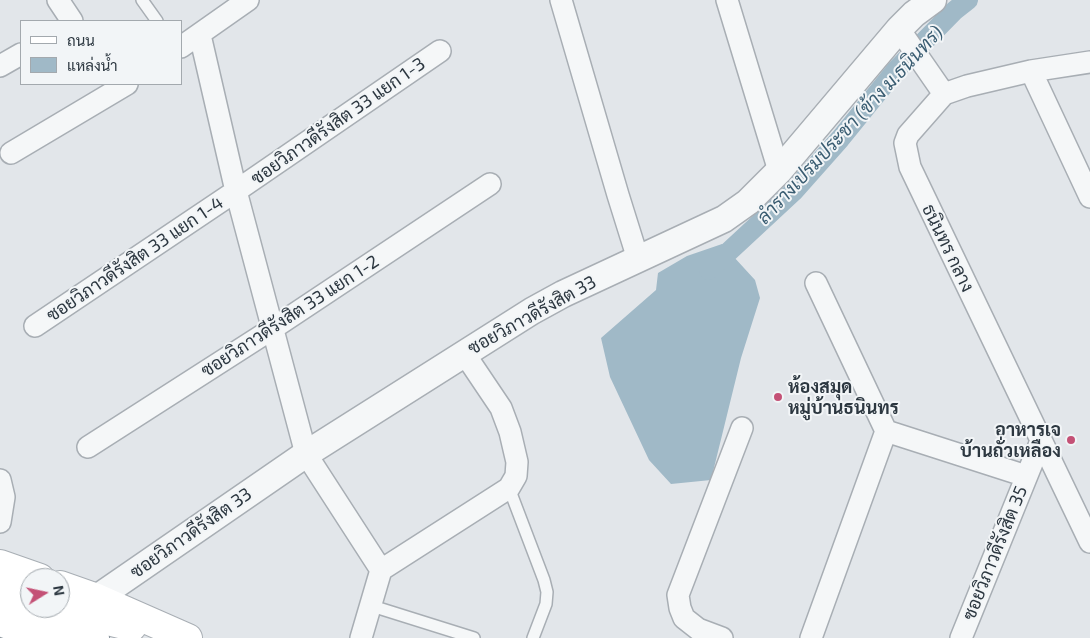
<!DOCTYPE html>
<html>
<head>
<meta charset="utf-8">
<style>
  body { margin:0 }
  #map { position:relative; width:1090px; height:638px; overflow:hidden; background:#e2e6ea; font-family:"Exo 2",Sarabun,sans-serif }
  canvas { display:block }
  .legend { position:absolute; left:20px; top:20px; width:162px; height:65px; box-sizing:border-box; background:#f2f5f7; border:1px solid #a3a9ae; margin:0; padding:6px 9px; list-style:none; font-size:15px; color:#2c3740 }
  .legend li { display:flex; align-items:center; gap:10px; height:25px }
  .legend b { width:25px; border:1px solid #a3a9ae }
  .north { position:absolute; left:20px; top:568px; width:50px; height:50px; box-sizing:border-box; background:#f2f5f7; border:1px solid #a3a9ae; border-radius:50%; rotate:80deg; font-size:14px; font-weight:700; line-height:20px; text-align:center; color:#2c3740 }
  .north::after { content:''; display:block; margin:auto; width:18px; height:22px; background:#c45176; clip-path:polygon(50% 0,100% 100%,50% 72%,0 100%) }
</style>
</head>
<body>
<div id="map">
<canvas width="1090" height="638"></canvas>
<ul class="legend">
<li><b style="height:6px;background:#fff"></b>ถนน</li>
<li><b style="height:14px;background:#a0b9c7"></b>แหล่งน้ำ</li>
</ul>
<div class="north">N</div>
</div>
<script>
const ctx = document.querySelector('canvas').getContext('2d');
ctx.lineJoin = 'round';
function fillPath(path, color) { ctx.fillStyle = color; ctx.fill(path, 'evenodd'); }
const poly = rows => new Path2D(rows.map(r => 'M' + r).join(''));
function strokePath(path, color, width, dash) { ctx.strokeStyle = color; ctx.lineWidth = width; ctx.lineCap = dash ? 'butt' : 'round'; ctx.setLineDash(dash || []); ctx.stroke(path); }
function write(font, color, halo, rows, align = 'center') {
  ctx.font = font + ' "Exo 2",Sarabun,sans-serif'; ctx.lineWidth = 4; ctx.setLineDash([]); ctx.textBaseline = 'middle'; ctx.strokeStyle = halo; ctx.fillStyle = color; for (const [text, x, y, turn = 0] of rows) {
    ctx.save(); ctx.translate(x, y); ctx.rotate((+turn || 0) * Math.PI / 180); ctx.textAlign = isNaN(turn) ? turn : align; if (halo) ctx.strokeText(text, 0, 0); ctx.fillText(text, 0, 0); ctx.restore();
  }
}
fillPath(poly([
  [722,244,755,280,760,298,741,358,711,480,671,484,649,460,610,377,601,338,656,290,658,273,687,256]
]), '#a0b9c7');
strokePath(poly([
  [709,270,793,192,840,139,896,70,954,11,968,0]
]), '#a0b9c7', 20);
const service = poly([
  [142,0,157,21],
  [509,488,544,580,547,592,546,604,533,638],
  [372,606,474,638]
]);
const minor = poly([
  [58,0,72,21],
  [561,0,618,195,638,259],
  [727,0,779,171],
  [899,29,944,94],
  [200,35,236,191,306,454,381,570],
  [181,47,248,0],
  [1090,62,1031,71,967,86,944,94,908,135,905,143,910,167,1090,542],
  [0,66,21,54],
  [1031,71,1090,197],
  [11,153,127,84],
  [816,283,886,431,1026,476],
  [35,326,236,191,440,51],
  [88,447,272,329,490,184],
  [0,480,4,497,0,522],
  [361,638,381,570,509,488,516,476,517,462,510,432,501,408,464,353],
  [722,638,698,629,684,618,680,608,678,595,742,428],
  [811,638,886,431],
  [961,638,1041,441]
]);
const tertiary = poly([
  [97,598,306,454,532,311,563,294,724,219,748,202,779,171,899,29,914,14,933,0]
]);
const secondary = poly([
  [0,564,40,578],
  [60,585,97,598,188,638],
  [0,590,30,600],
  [55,608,132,627]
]);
const trunk = poly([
  [0,605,95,638]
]);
const motorway = poly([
  [0,622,46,638]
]);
strokePath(service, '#a8aeb4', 14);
strokePath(minor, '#a8aeb4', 24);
strokePath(tertiary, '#a8aeb4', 29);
strokePath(secondary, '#a8aeb4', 30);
strokePath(trunk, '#8b969f', 30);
strokePath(motorway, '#8b969f', 30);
strokePath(service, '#f5f7f8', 11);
strokePath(minor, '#f5f7f8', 21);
strokePath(tertiary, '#f5f7f8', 26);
strokePath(secondary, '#fff', 28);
strokePath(trunk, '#fff', 28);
strokePath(motorway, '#fff', 28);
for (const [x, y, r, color] of [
  [778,397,5,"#c45176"],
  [1071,440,5,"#c45176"]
]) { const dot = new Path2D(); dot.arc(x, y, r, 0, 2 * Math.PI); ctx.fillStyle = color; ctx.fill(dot); strokePath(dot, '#f2f5f7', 2); }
write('18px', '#2c3740', '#f2f5f7', [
  ["ซอยวิภาวดีรังสิต 33 แยก 1-3",338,121,-35],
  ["ธนินทร กลาง",948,248,64],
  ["ซอยวิภาวดีรังสิต 33 แยก 1-4",135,259,-34],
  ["ซอยวิภาวดีรังสิต 33",532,315,-29],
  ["ซอยวิภาวดีรังสิต 33 แยก 1-2",290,316,-33],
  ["ซอยวิภาวดีรังสิต 33",191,533,-35],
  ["ซอยวิภาวดีรังสิต 35",995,553,-68]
]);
write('bold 18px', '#2c3740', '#f2f5f7', [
  ["ห้องสมุด",788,387],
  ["หมู่บ้านธนินทร",788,408],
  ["อาหารเจ",1061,430,"right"],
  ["บ้านถั่วเหลือง",1061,451,"right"]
], 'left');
write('italic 19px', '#395c71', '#f2f5f7', [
  ["ลำรางเปรมประชา (ข้าง ม.ธนินทร)",850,125,-47]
]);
</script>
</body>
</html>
